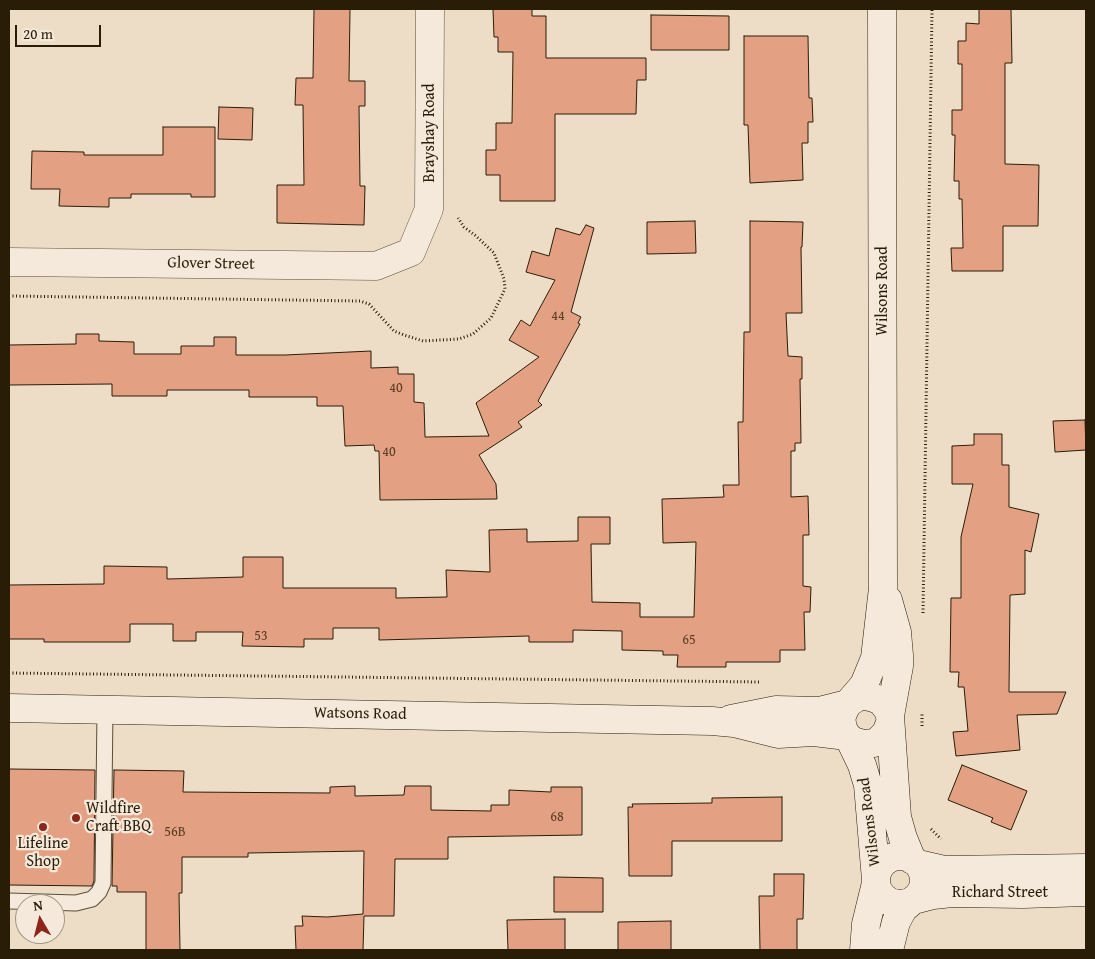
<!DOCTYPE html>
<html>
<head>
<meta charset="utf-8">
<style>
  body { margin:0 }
  #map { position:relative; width:1095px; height:959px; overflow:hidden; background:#eeddc6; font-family:"Gentium Book Plus",serif }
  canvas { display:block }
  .frame { position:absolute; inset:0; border:10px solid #2a1d08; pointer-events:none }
  .north { position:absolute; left:15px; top:894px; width:50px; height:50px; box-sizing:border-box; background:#f4e9da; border:1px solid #a39786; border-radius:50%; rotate:352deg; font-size:14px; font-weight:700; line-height:20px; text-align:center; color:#2a1d08 }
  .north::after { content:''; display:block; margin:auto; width:18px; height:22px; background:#8f2418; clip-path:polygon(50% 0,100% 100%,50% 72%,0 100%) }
  .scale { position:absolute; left:15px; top:25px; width:86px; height:22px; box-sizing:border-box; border:2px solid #2a1d08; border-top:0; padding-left:6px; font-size:15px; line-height:18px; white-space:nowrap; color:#2a1d08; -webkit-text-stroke:4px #f4e9da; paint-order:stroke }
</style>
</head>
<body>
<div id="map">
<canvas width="1095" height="959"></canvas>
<div class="frame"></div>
<div class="north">N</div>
<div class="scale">20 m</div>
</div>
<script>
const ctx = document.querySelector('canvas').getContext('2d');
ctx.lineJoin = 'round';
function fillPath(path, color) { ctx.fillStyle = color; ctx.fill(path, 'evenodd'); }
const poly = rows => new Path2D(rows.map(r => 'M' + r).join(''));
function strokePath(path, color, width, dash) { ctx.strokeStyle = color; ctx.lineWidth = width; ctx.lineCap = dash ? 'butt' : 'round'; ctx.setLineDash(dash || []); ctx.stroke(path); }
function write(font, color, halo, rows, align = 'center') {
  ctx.font = font + ' "Gentium Book Plus",serif'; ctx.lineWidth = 4.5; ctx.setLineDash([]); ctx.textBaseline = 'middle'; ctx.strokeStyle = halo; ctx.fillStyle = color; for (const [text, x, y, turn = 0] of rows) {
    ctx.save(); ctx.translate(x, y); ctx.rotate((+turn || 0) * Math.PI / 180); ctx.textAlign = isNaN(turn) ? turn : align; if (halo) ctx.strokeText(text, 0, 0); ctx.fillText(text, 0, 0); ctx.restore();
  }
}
const building = poly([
  [314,9,350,9,349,81,365,81,365,106,359,106,360,186,365,186,364,225,277,223,277,185,304,185,303,105,295,105,296,78,313,78,314,9],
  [493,9,532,9,532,16,546,16,546,58,646,58,646,80,637,80,636,114,555,114,555,201,500,201,500,175,486,175,486,150,496,150,496,123,512,123,513,52,498,52,498,37,494,37,493,9],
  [979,9,1011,9,1012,63,1005,63,1005,164,1039,165,1038,226,1003,226,1003,271,952,271,951,248,963,248,962,199,959,199,959,181,954,181,955,135,952,135,952,110,962,110,962,64,958,64,958,41,966,41,966,23,979,24,979,9],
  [651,15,729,16,729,50,651,50,651,15],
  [744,36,808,36,809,98,812,98,813,122,808,122,808,143,802,143,803,180,750,183,748,125,744,125,744,36],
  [219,107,253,108,252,140,218,139,219,107],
  [163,127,215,127,215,197,191,197,191,194,131,194,131,198,109,198,109,207,59,206,60,189,31,189,32,151,84,152,84,155,163,155,163,127],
  [695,221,696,253,647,254,647,222,695,221],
  [750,221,803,222,802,247,801,247,802,313,786,313,788,356,802,357,802,379,800,379,801,443,795,443,795,451,791,451,791,497,808,496,809,535,803,535,803,586,811,587,810,612,804,612,805,650,780,650,780,662,726,662,726,667,677,667,678,655,663,655,663,651,622,650,622,631,573,630,573,642,529,642,529,636,379,640,379,628,333,628,333,639,304,639,304,647,242,646,243,632,196,632,196,641,173,641,173,624,130,624,130,642,44,642,44,639,9,639,9,585,104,584,104,566,167,567,167,579,243,577,243,557,283,557,283,588,396,588,396,598,447,597,446,570,490,572,489,530,527,529,527,542,578,541,578,517,610,517,610,544,591,544,592,602,640,603,640,617,694,617,696,542,663,543,662,499,724,497,723,485,739,485,738,422,743,422,744,332,750,332,750,221],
  [586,225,594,228,571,312,581,317,578,323,580,324,538,401,542,405,518,422,522,427,479,455,496,484,497,499,380,500,379,451,375,451,374,445,345,446,343,406,317,406,317,397,249,397,249,390,167,390,167,396,112,396,112,384,9,385,9,345,76,344,76,334,99,334,99,341,134,342,134,354,181,354,181,346,214,346,214,337,236,337,236,355,285,355,371,351,371,368,398,367,398,374,414,374,414,402,424,403,425,437,489,436,476,403,539,357,509,340,521,320,530,326,555,280,526,272,532,251,549,256,556,228,580,235,586,225],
  [1085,420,1086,450,1055,452,1053,421,1085,420],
  [974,434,1002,434,1002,465,1009,465,1009,507,1039,514,1031,552,1025,550,1025,594,1010,595,1009,692,1066,692,1057,714,1017,715,1020,750,956,756,953,732,968,731,964,687,958,687,959,672,950,672,951,598,961,598,961,537,973,484,952,484,952,446,974,445,974,434],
  [962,765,1027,791,1011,830,991,822,993,818,948,800,962,765],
  [9,769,95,770,94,881,92,886,9,885,9,769],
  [114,770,184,771,183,792,330,793,330,787,355,786,355,796,404,795,405,786,431,786,431,810,491,811,491,805,509,805,509,790,551,792,551,787,582,787,582,835,448,837,448,859,395,859,394,916,364,916,363,950,296,950,295,926,303,926,302,916,327,917,363,914,364,851,248,853,248,857,182,857,182,893,179,893,180,950,146,950,146,892,117,892,117,886,112,886,114,770],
  [782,797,782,841,672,841,672,876,629,876,628,807,633,807,632,804,712,803,712,798,782,797],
  [774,874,804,874,803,919,797,919,797,950,760,950,759,896,774,896,774,874],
  [554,877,603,878,603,912,554,912,554,877],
  [565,919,565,950,508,950,507,920,565,919],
  [671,921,671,950,618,950,618,922,671,921]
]);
fillPath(building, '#e4a082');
strokePath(building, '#2a1d08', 1);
const lane = poly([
  [9,901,76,903,92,899,99,892,103,883,105,710]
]);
const street = poly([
  [9,262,376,266,411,252,429,209,430,9]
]);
const secondary = poly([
  [888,600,897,632,899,655,899,666,890,716],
  [851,700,864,685,875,658,883,588,882,9],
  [9,708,712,721,734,723,778,734,814,732,847,736],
  [731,719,776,710,819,711,847,704],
  [890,723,886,733,879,740,874,743,863,744,853,741,847,736,843,729,841,718,847,704,856,698,862,696,867,696,877,699,882,702,888,710,890,716,897,817,903,838,912,860],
  [849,738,862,765,868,785,876,880],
  '876 880a24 24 0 1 1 48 0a24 24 0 1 1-48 0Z',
  [918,864,944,870,1086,868],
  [914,900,933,895,952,893,1023,894,1086,892],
  [864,950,866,924,876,883],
  [889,950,896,922,903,909,911,902]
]);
strokePath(lane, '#5b4d38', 17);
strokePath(street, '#5b4d38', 29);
strokePath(secondary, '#2a1d08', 29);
strokePath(poly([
  [9,296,360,301,369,304,394,331,404,335,423,341,459,339,473,334,491,318,505,289,504,279,494,253,476,236,464,227,458,218],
  [923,613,932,9],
  [9,673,759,682],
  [922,726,922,712],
  [931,829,941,839]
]), '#2a1d08', 3, [1, 2.5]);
strokePath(lane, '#f4e9da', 15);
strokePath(street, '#f4e9da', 28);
strokePath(secondary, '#f4e9da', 28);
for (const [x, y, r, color] of [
  [76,818,5,"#8f2418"],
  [43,827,5,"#8f2418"]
]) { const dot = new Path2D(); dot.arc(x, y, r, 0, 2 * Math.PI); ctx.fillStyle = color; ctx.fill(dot); strokePath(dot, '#f4e9da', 2); }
write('14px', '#583e26', null, [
  ["44",558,316],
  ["40",396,388],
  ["40",389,452],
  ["53",261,636],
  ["65",689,640],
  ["68",557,817],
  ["56B",175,832]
]);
write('16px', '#2a1d08', '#f4e9da', [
  ["Brayshay Road",430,133,-90],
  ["Glover Street",211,264,1],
  ["Wilsons Road",883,291,-90],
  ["Watsons Road",360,714,1],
  ["Wilsons Road",870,822,-97],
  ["Richard Street",1000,893]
]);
write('16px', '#2a1d08', '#f4e9da', [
  ["Wildfire",86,809],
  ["Craft BBQ",86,827],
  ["Lifeline",43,844,"center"],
  ["Shop",43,862,"center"]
], 'left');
</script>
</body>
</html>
